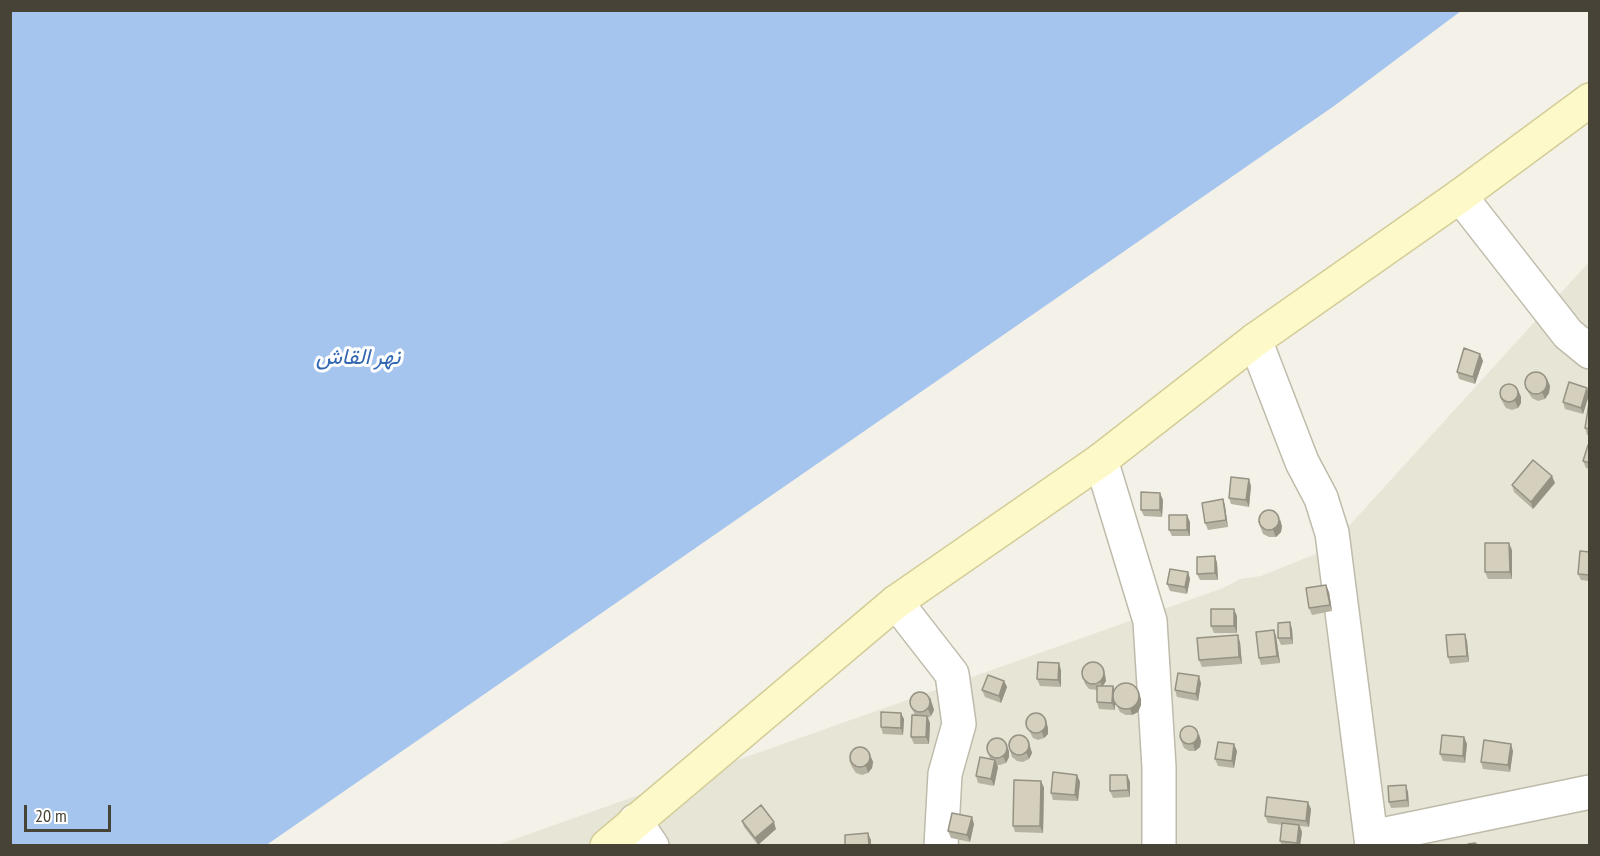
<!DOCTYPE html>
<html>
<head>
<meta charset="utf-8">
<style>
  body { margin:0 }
  #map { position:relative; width:1600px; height:856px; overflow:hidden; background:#f4f2e8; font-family:"PT Sans Narrow",sans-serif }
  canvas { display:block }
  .frame { position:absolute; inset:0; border:12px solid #474337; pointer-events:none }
  .scale { position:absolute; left:24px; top:805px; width:87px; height:27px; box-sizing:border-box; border:3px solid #474337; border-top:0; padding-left:8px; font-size:18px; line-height:21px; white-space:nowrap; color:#474337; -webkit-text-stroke:4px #fff; paint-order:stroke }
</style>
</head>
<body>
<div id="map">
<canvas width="1600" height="856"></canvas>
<div class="frame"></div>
<div class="scale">20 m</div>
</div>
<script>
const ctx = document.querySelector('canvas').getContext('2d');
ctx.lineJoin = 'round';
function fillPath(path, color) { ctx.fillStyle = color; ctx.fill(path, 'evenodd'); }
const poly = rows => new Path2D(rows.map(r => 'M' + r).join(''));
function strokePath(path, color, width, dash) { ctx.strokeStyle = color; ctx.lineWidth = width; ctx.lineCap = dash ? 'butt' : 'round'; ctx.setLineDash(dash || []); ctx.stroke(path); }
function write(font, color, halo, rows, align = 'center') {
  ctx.font = font + ' "PT Sans Narrow",Vazirmatn,sans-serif'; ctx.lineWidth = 6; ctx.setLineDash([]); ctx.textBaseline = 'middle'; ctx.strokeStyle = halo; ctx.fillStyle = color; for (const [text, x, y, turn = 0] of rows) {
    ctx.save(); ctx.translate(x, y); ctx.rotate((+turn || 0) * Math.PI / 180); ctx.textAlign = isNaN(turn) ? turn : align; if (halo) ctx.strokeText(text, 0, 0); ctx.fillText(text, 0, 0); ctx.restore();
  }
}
fillPath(poly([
  [1589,262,1589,845,495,846,1223,588,1240,579,1261,576,1328,549]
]), '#e7e5d6');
fillPath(poly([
  [10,11,11,10,1461,11,1334,106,265,846,11,845]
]), '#a5c5ef');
const minor = poly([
  [1460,196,1568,334,1590,352],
  [1255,340,1302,462,1321,498,1332,533,1372,846],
  [1101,460,1150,621,1159,767,1159,846],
  [896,602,952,674,959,724,945,774,941,846],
  [635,821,652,846],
  [1372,837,1590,792]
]);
const secondary = poly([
  [607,846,896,602,1101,460,1255,340,1460,196,1590,100]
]);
strokePath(minor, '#bfbbab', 36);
strokePath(secondary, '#d3cd99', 36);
strokePath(minor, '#fff', 33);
strokePath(secondary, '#fef9c8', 33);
fillPath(poly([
  [1480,354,1483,361,1475,384,1459,379,1457,372],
  [1547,379,1550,386,1549,393,1545,399,1538,401,1532,398,1528,392,1526,385],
  [1587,388,1589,395,1583,414,1565,409,1563,402],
  [1518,390,1521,397,1521,403,1518,408,1512,410,1506,408,1503,403,1500,397],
  [1590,403,1590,435,1587,435,1585,428],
  [1590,445,1590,469,1586,468,1583,461],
  [1555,483,1533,509,1514,492,1512,485],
  [1251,486,1249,507,1231,504,1229,498],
  [1223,499,1225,506,1228,527,1208,530,1205,523],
  [1163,500,1162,517,1144,516,1141,510],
  [1258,521,1282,526,1281,532,1276,537,1269,537,1263,534],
  [1190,522,1190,536,1172,536,1169,530],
  [1512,550,1512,579,1488,579,1485,572],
  [1590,552,1590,581,1581,580,1578,574],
  [1215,556,1217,563,1218,580,1200,580,1197,574],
  [1188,572,1190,579,1187,594,1170,591,1167,584],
  [1329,592,1332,611,1312,615,1309,608],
  [1237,616,1237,633,1214,633,1211,626],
  [1290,622,1292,629,1293,644,1281,645,1278,638],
  [1274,630,1276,636,1280,663,1261,665,1259,658],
  [1467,641,1469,662,1450,664,1448,657],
  [1240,642,1242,664,1202,667,1199,660],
  [1061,670,1061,687,1040,686,1037,679],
  [1105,675,1106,681,1103,686,1113,686,1115,691,1141,699,1141,705,1138,712,1132,715,1126,715,1120,712,1115,702,1115,710,1099,709,1097,702,1097,690,1089,689,1085,684,1083,677],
  [1004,681,1007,687,1001,703,985,697,982,690],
  [1201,683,1198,701,1177,697,1175,690],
  [932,704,934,710,931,716,928,718,930,723,929,744,914,744,911,737,915,715,911,707],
  [904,719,903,735,883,734,881,727],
  [1046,721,1048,728,1048,734,1044,738,1038,740,1033,738,1027,726],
  [1179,736,1201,741,1200,747,1195,751,1189,751,1184,748],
  [1464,737,1467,744,1465,763,1443,761,1440,754],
  [1028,740,1032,753,1029,759,1023,762,1017,761,1012,757,1010,750],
  [1009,751,1009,757,1006,763,1000,765,997,765,998,767,994,786,978,783,976,776,990,759,988,752],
  [1237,751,1234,768,1218,766,1215,759],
  [1513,751,1510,772,1483,769,1481,762],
  [870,755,873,762,872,768,868,773,862,775,856,773,852,767,849,760],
  [1077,775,1080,782,1078,801,1053,800,1051,793],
  [1127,775,1130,782,1130,797,1113,798,1110,791],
  [1041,781,1044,788,1043,833,1015,832,1013,826],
  [1408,792,1409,807,1391,808,1389,802],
  [1311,809,1309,827,1300,826,1302,832,1300,846,1282,846,1280,841,1282,825,1268,823,1265,816],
  [742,821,776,829,758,845,744,827],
  [974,824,970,842,951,838,948,831]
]), '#b7b3a3');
fillPath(poly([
  [1480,354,1483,361,1475,384,1473,377],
  [1547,379,1550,386,1549,393,1545,399,1542,392],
  [1587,388,1589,395,1583,414,1581,408],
  [1518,390,1521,397,1521,403,1518,408,1515,401],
  [1552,476,1555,483,1533,509,1531,502],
  [1249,479,1251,486,1249,507,1246,500],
  [1160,493,1163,500,1162,517,1160,510],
  [1223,499,1225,506,1228,527,1226,520],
  [1187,515,1190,522,1190,536,1187,530],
  [1280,519,1282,526,1281,532,1276,537,1273,530],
  [1509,543,1512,550,1512,579,1510,572],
  [1215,556,1217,563,1218,580,1215,573],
  [1188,572,1190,579,1187,594,1185,587],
  [1326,585,1329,592,1332,611,1330,605],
  [1234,609,1237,616,1237,633,1234,626],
  [1290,622,1292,629,1293,644,1291,638],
  [1274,630,1276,636,1280,663,1277,656],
  [1465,634,1467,641,1469,662,1467,656],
  [1238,635,1240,642,1242,664,1239,657],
  [1059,663,1061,670,1061,687,1058,680],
  [1103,668,1105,675,1106,681,1102,687,1100,681],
  [1199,676,1201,683,1198,701,1196,694],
  [1004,681,1007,687,1001,703,999,696],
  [1113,686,1115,693,1115,710,1112,703],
  [1139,692,1141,699,1141,705,1138,712,1132,715,1130,708],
  [930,697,934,710,931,716,928,709],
  [901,713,904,719,903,735,901,728],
  [927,716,930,723,929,744,926,737],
  [1046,721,1048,728,1048,734,1044,738,1042,732],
  [1199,734,1201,741,1200,747,1195,751,1193,744],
  [1464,737,1467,744,1465,763,1463,756],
  [1028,740,1032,753,1029,759,1026,752],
  [1006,744,1009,751,1009,757,1006,763,1003,756],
  [1234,744,1237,751,1234,768,1232,761],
  [1511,744,1513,751,1510,772,1508,765],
  [870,755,873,762,872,768,868,773,866,766],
  [995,760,998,767,994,786,991,779],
  [1077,775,1080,782,1078,801,1075,795],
  [1127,775,1130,782,1130,797,1128,790],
  [1041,781,1044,788,1043,833,1040,826],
  [1406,785,1408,792,1409,807,1407,800],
  [1308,802,1311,809,1309,827,1306,821],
  [972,817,974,824,970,842,967,835],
  [774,822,776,829,758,845,755,838],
  [1299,825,1302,832,1300,846,1298,846,1297,843],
  [868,833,871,840,871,846,869,846]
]), '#959284');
const building = poly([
  [1464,348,1480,354,1473,377,1457,372,1464,348],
  '1525 383a11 11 0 1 1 22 0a11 11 0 1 1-22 0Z',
  [1569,382,1587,388,1581,408,1563,402,1569,382],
  '1500 393a9 9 0 1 1 18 0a9 9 0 1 1-18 0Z',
  [1589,403,1590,403,1590,429,1585,428,1589,403],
  [1588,445,1590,445,1590,463,1583,461,1588,445],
  [1533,460,1552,476,1531,502,1512,485,1533,460],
  [1231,477,1249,479,1246,500,1229,498,1231,477],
  [1141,492,1160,493,1160,510,1141,510,1141,492],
  [1223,499,1226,520,1205,523,1202,503,1223,499],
  '1259 520a10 10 0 1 1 20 0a10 10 0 1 1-20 0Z',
  [1169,515,1187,515,1187,530,1169,530,1169,515],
  [1485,543,1509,543,1510,572,1485,572,1485,543],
  [1580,551,1590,552,1590,575,1578,574,1580,551],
  [1215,556,1215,573,1197,574,1197,557,1215,556],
  [1170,569,1188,572,1185,587,1167,584,1170,569],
  [1326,585,1330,605,1309,608,1306,588,1326,585],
  [1211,609,1234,609,1234,626,1211,626,1211,609],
  [1290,622,1291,638,1278,638,1278,623,1290,622],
  [1274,630,1277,656,1259,658,1256,632,1274,630],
  [1465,634,1467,656,1448,657,1446,635,1465,634],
  [1238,635,1239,657,1199,660,1197,638,1238,635],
  [1038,662,1059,663,1058,680,1037,679,1038,662],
  '1082 673a11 11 0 1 1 22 0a11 11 0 1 1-22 0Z',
  [1178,673,1199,676,1196,694,1175,690,1178,673],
  [988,675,1004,681,999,696,982,690,988,675],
  '1113 696a13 13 0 1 1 26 0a13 13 0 1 1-26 0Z',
  [1097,686,1113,686,1112,703,1097,702,1097,686],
  '910 702a10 10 0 1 1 20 0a10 10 0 1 1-20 0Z',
  [881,712,901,713,901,728,881,727,881,712],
  '1026 723a10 10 0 1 1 20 0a10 10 0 1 1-20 0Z',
  [912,715,927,716,926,737,911,737,912,715],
  '1180 735a9 9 0 1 1 18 0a9 9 0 1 1-18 0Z',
  '1009 745a10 10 0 1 1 20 0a10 10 0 1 1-20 0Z',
  [1442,735,1464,737,1463,756,1440,754,1442,735],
  '987 748a10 10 0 1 1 20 0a10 10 0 1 1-20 0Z',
  [1484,740,1511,744,1508,765,1481,762,1484,740],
  [1218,742,1234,744,1232,761,1215,759,1218,742],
  '850 757a10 10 0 1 1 20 0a10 10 0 1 1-20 0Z',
  [980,757,995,760,991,779,976,776,980,757],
  [1053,772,1077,775,1075,795,1051,793,1053,772],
  [1110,775,1127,775,1128,790,1110,791,1110,775],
  [1014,780,1041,781,1040,826,1013,826,1014,780],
  [1406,785,1407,800,1389,802,1388,786,1406,785],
  [1267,797,1308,802,1306,821,1265,816,1267,797],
  [761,805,774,822,755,838,742,821,761,805],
  [952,813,972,817,967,835,948,831,952,813],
  [1282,823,1299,825,1297,843,1280,841,1282,823],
  [868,833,869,846,845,846,845,835,868,833],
  [1475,843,1479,846,1465,846,1468,844,1475,843]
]);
fillPath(building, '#d5d0bd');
strokePath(building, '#959284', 1.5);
write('italic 22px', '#3167b1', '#fff', [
  ["نهر القاش",358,358]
]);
</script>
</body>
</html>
